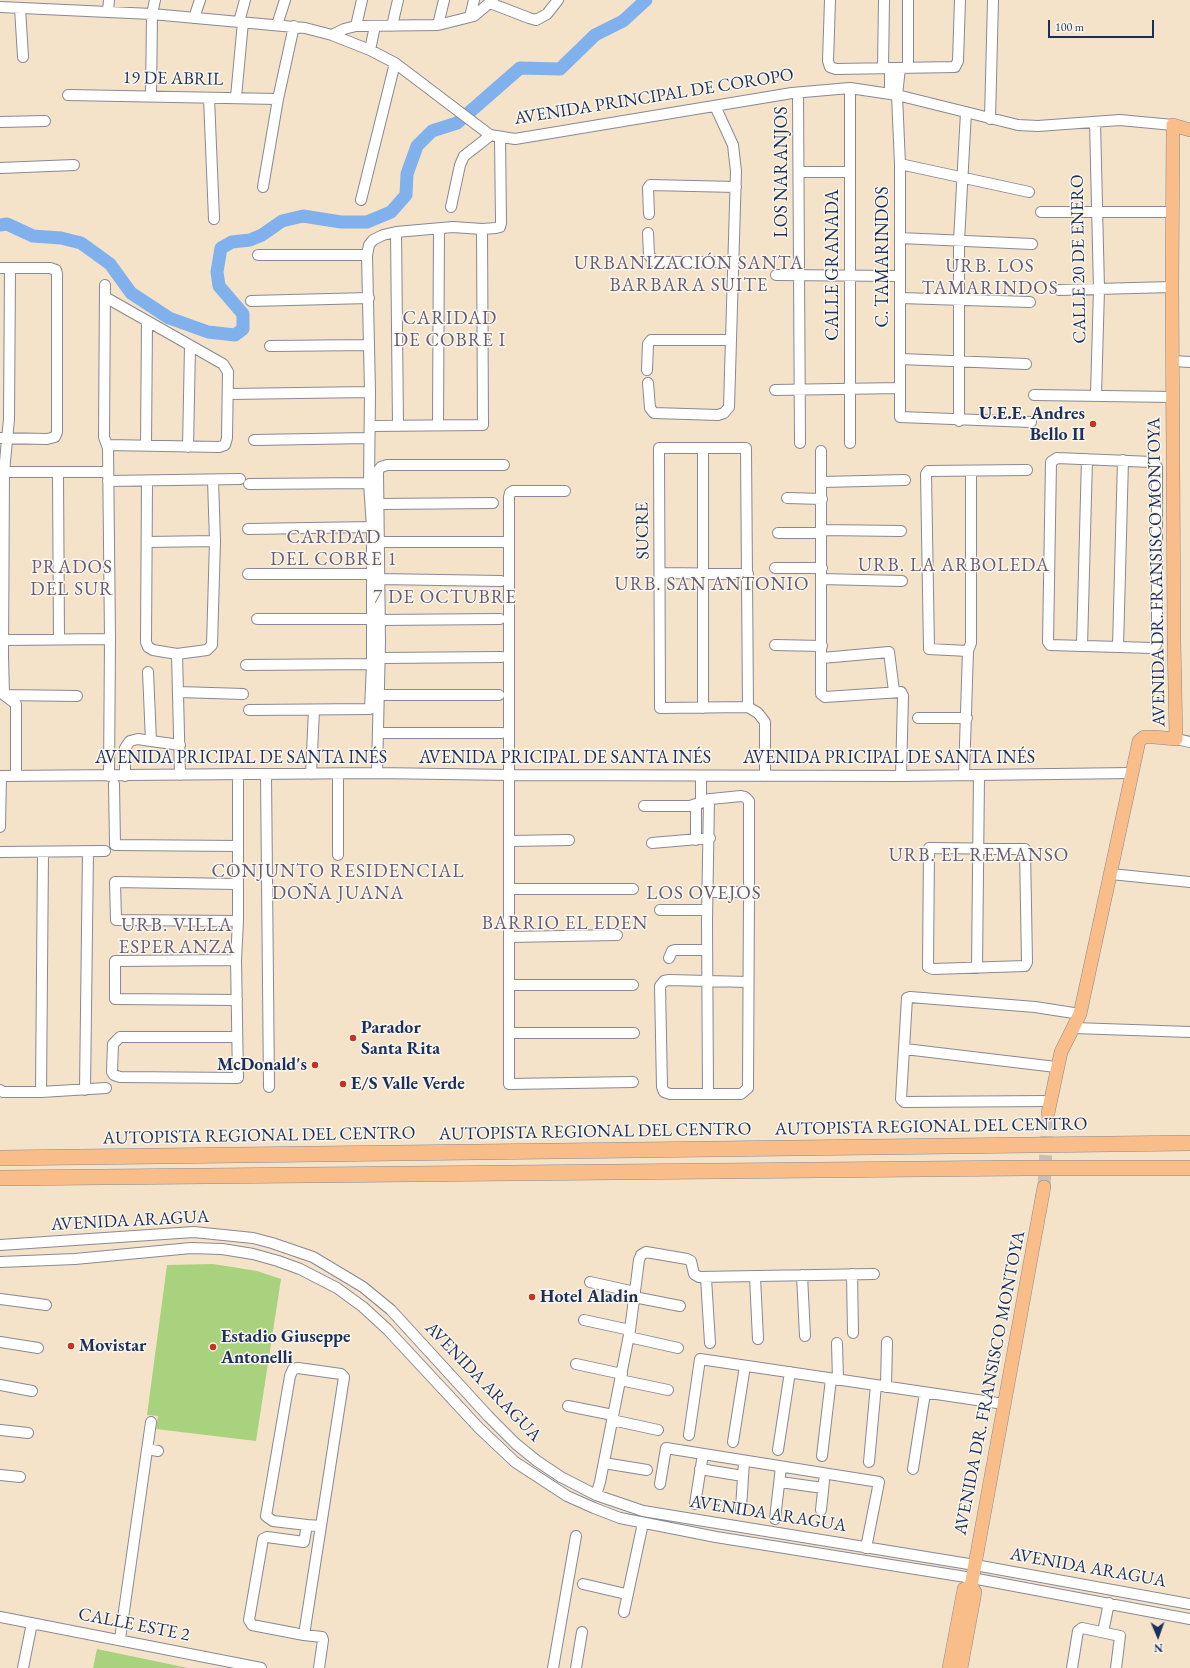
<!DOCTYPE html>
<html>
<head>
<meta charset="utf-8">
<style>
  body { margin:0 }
  #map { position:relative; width:1190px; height:1668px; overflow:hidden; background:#f4e3c9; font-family:"EB Garamond",serif }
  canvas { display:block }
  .north { position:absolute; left:1138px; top:1616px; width:40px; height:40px; -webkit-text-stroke:3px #fbf7ec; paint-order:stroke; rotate:178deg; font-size:11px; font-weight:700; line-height:16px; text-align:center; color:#1b2f5e }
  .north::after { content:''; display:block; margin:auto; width:14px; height:18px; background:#1b2f5e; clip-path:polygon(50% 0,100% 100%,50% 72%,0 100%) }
  .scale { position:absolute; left:1048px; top:20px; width:106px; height:18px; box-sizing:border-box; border:2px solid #1b2f5e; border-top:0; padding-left:5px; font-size:12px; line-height:14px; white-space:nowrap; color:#1b2f5e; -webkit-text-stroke:3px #fbf7ec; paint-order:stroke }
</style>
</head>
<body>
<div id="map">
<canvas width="1190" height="1668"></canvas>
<div class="north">N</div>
<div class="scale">100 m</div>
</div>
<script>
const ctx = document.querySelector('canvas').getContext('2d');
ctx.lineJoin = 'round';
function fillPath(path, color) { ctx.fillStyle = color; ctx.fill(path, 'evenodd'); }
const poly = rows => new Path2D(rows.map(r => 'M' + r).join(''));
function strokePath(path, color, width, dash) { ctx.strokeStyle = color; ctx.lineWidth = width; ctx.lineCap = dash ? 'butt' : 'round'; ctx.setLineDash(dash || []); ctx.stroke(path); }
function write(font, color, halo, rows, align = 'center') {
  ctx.font = font + ' "EB Garamond",serif'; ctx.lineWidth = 3; ctx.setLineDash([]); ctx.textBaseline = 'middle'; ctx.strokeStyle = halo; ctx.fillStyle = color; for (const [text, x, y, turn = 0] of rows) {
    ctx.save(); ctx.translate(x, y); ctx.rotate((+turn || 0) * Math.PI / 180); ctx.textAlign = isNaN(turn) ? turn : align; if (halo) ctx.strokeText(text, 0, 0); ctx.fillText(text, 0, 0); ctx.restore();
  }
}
fillPath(poly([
  [213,1264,257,1271,281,1279,256,1441,156,1429,158,1416,147,1415,167,1265],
  [97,1649,188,1668,93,1668]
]), '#a8d27d');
strokePath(poly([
  [0,225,7,224,33,236,61,238,81,243,110,264,131,293,169,318,208,332,235,335,243,329,243,314,219,286,217,272,221,248,232,242,250,240,262,235,282,221,303,216,341,222,367,222,391,212,406,195,407,174,417,146,432,131,457,123,520,68,560,69,595,35,623,21,646,0]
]), '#80b1ec', 13);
strokePath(poly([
  [1044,1187,1048,1113]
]), '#c9bfb4', 13, [13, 6]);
const minor = poly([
  [830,0,828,61,830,67,836,69,955,67,958,61,960,0],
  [490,3,529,18,536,20,547,14,558,0],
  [0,7,152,14,305,28,332,35,370,50,395,63,490,135,515,139,792,93,850,88,897,95,1018,125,1038,126,1120,120,1173,125],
  [20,8,23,57],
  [108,12,109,0],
  [470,17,474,0],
  [194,18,200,0],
  [239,22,245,0],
  [277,25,285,0],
  [438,25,444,0],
  [356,26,362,0],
  [392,26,398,0],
  [332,35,344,29,356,26,438,25,474,16,493,0],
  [370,50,375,26],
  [883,68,884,0],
  [900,68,897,95,900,164,900,417,1031,422],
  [908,68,908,0],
  [798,93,800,443],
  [890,93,890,68],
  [68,95,278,99],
  [151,96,152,14,155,0],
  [236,97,243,22],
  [209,98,214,219],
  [990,119,993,0],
  [0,122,45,121],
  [1095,122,1099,289,1096,395],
  [900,164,1029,192],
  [0,168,74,165],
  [799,172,850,172],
  [263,187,278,99,294,26],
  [361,200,395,63],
  [451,207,460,165,464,156,491,135],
  [1041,212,1172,212],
  [649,214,648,188,650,185,736,187],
  [482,229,496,228,500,227,501,223,500,137],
  [648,233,649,255,655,262,732,262],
  [900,238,1032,244],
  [258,255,367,255],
  [0,268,50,268,56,270,57,274,57,432,55,437,47,439,0,438],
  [10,268,9,419,4,472,3,655,4,695,16,704,16,775],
  [776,275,900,276],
  [1059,290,1172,287],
  [105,297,223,364,228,372,227,438,225,445,219,447,107,445],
  [900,298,1030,302],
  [251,301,369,298],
  [270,346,369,345],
  [900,359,1026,364],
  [1173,361,1190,362],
  [647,370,648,344,651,340,731,340],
  [648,383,650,408,654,413,718,415,724,413,729,407,736,171,733,145,715,106],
  [775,390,900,388],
  [228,394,370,392],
  [1034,395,1173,397],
  [959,421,959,241,966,112],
  [438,425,439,229],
  [370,426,483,425,482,229,453,227,396,232,398,425],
  [254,440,369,438],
  [850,443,850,88],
  [146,446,147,321],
  [188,447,190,346],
  [703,448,703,708],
  [821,451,821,694,825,697,901,692,903,696,901,776],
  [1057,458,1152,462,1157,467,1157,640,1156,645,1153,648,1050,645,1048,642,1051,462,1057,458],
  [4,472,108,472],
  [58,473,59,639],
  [108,481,240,479],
  [147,482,146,642,148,647,153,650,177,654,207,650,212,645,215,541,213,480],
  [822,482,905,480],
  [249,484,369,483],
  [565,491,513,491,510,493,509,497,509,1084,633,1082],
  [787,498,822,499],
  [378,504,493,503],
  [248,529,372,527,369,483,370,392,367,255,369,245,373,240,383,235,396,232],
  [822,530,901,531],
  [778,533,822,533],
  [147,542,215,541],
  [379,542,504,542],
  [775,568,822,568],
  [661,573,748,574],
  [248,574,372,574],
  [379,579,501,581],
  [822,579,902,581],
  [257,619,371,619],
  [379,620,500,619],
  [4,640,110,639,108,448,104,437,105,285],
  [775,645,822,646],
  [1082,646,1087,459],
  [1118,647,1123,460],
  [968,651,929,649,926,474,928,471,1027,470],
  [177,654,180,775],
  [379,658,502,657],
  [822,658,889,652,894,691],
  [246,665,372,664],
  [148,672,151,741,180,745],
  [179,692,243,694],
  [4,695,77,696],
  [379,695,499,695],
  [748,707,746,448,659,448,660,708,748,707,758,713,765,722,765,776],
  [249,710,370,709,372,664,372,527],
  [918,718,967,718],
  [378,733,502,733],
  [1176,739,1190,742],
  [377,773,380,642,378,471,381,467,387,465,504,465],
  [266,774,269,1087],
  [311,774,314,710],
  [964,775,968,651,971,643,971,471],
  [0,776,377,773,509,775,901,776,1131,773],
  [109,776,110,639],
  [125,776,125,748,130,741,138,739,151,741],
  [701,776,701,803],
  [114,784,115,845,238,846],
  [644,806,690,806,711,799,741,796,745,797,749,801,749,892,748,1088,741,1094,670,1094,664,1092,662,1087,660,986,664,981,669,980,748,982],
  [0,827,1,776],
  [696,840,696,805],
  [510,841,569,840],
  [652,843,710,838],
  [929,848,1025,849,1027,962,1025,966,933,969,928,967,929,848],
  [0,852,105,851],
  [338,855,338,774],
  [1111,874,1190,882],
  [237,884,115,882,116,920,238,921],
  [509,889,633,889],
  [708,892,749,892],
  [660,910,707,910],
  [509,937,617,935],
  [669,958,672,951,675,950,707,950],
  [236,960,115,961,115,999,237,1000],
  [977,968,979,775],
  [509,985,633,985],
  [1074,1028,1190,1032],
  [509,1033,634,1033],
  [237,1037,120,1037,113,1044,112,1072,114,1075,120,1077,238,1078,236,960,238,921,238,775],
  [905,1049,1056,1067],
  [0,1090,3,1092,41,1092,106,1088],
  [85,1090,88,852],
  [41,1092,43,852],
  [708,1093,707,921,709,799],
  [1049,1101,904,1102,901,1099,907,998,910,997,1035,1007,1080,1014],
  [0,1245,194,1232,253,1238,272,1243,313,1257,363,1287,391,1310,488,1416,516,1444,537,1461,561,1477,596,1495,643,1511,975,1565,1190,1604],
  [0,1262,75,1259,191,1248,222,1249,253,1254,278,1261,300,1269,337,1288,363,1307,387,1329,479,1428,515,1462,567,1496,594,1508,620,1518,716,1537,972,1578,1190,1619],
  [852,1274,853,1333],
  [802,1275,805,1336],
  [755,1277,758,1339],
  [706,1278,710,1343],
  [590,1282,635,1292],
  [634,1297,680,1306],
  [0,1299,46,1305],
  [584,1320,630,1330],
  [629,1337,678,1348],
  [0,1342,38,1348],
  [837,1343,838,1380],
  [576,1364,622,1374],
  [620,1380,668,1390],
  [0,1385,32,1391],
  [886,1387,887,1342],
  [568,1406,613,1415],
  [612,1420,658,1430],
  [0,1430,28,1433],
  [689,1435,700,1359,1004,1404],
  [733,1442,745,1366],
  [147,1449,158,1451],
  [778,1450,790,1372],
  [822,1456,831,1379],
  [869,1462,876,1385],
  [604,1463,647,1470],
  [700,1469,743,1476],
  [913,1469,925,1393],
  [0,1475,20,1477],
  [780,1482,823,1488],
  [660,1484,666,1448,879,1482,866,1548],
  [596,1495,600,1482,630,1330,639,1260,641,1255,646,1252,687,1259,691,1261,694,1274,699,1277,874,1274],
  [695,1504,703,1454],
  [741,1509,744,1461],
  [821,1510,824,1481],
  [775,1519,781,1467],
  [307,1525,304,1542,267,1537,263,1539,249,1620,252,1625,304,1635,321,1526,344,1377,341,1374,298,1368,293,1369,290,1376,266,1516,273,1521,307,1525,321,1526],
  [583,1584,626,1594],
  [624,1612,643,1523],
  [0,1617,261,1668],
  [1103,1632,1109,1603],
  [304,1635,322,1637,323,1640,319,1668],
  [120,1639,151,1422],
  [23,1668,32,1623],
  [553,1668,576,1536],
  [576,1668,582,1632],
  [1072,1668,1078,1631,1082,1628,1120,1636,1116,1668]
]);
const major = poly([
  [1173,125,1190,130],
  [1048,1113,1061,1052,1080,1014,1139,741,1144,737,1154,737,1176,739,1174,640,1172,287,1173,125],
  [949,1668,964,1589,971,1586],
  [961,1668,975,1592,971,1586,1044,1187]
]);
const highway = poly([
  [0,1158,1190,1143],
  [0,1178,1025,1168,1190,1168]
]);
strokePath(minor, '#888994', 12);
strokePath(major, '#888994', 14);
strokePath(highway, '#888994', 16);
strokePath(minor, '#fff', 10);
strokePath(major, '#f8bd89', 13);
strokePath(highway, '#f8bd89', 15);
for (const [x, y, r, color] of [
  [1093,424,4,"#c8321e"],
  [353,1038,4,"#c8321e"],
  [315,1065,4,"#c8321e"],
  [343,1084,4,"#c8321e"],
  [532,1297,4,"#c8321e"],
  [71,1346,4,"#c8321e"],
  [213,1347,4,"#c8321e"]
]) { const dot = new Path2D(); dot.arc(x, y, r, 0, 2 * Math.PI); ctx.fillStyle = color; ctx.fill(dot); strokePath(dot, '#fbf7ec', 1.5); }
write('18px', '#1b2f5e', '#fbf7ec', [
  ["19 DE ABRIL",173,79,1],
  ["AVENIDA PRINCIPAL DE COROPO",654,97,-9],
  ["LOS NARANJOS",782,172,-90],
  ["C. TAMARINDOS",883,257,-90],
  ["CALLE 20 DE ENERO",1079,259,-91],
  ["CALLE GRANADA",833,265,-90],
  ["SUCRE",643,531,-91],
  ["AVENIDA DR. FRANSISCO MONTOYA",1157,572,-91],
  ["AVENIDA PRICIPAL DE SANTA INÉS",241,758],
  ["AVENIDA PRICIPAL DE SANTA INÉS",565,758],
  ["AVENIDA PRICIPAL DE SANTA INÉS",889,758],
  ["AUTOPISTA REGIONAL DEL CENTRO",931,1127,-1],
  ["AUTOPISTA REGIONAL DEL CENTRO",595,1132,-1],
  ["AUTOPISTA REGIONAL DEL CENTRO",259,1136,-1],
  ["AVENIDA ARAGUA",130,1221,-3],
  ["AVENIDA ARAGUA",483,1382,46],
  ["AVENIDA DR. FRANSISCO MONTOYA",990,1383,-79],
  ["AVENIDA ARAGUA",768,1514,9],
  ["AVENIDA ARAGUA",1088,1568,10],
  ["CALLE ESTE 2",134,1625,11]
]);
write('bold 18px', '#1b2f5e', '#fbf7ec', [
  ["U.E.E. Andres",1085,414,"right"],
  ["Bello II",1085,435,"right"],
  ["Parador",361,1028],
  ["Santa Rita",361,1049],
  ["McDonald's",307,1065,"right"],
  ["E/S Valle Verde",351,1084],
  ["Hotel Aladin",540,1297],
  ["Estadio Giuseppe",221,1337],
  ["Antonelli",221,1358],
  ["Movistar",79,1346]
], 'left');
ctx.letterSpacing = '1px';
write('19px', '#645b78', '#fbf7ec', [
  ["URBANIZACIÓN SANTA",689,264],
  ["BARBARA SUITE",689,286],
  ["URB. LOS",990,267],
  ["TAMARINDOS",990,289],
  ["CARIDAD",450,319],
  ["DE COBRE I",450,341],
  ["CARIDAD",334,538],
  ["DEL COBRE 1",334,560],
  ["URB. LA ARBOLEDA",954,566],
  ["PRADOS",72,568],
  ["DEL SUR",72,590],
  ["URB. SAN ANTONIO",712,585],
  ["7 DE OCTUBRE",445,598],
  ["URB. EL REMANSO",979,856],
  ["CONJUNTO RESIDENCIAL",338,872],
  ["DOÑA JUANA",338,894],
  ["LOS OVEJOS",704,894],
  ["BARRIO EL EDEN",565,924],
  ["URB. VILLA",177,926],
  ["ESPERANZA",177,948]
]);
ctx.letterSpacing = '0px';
</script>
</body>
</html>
